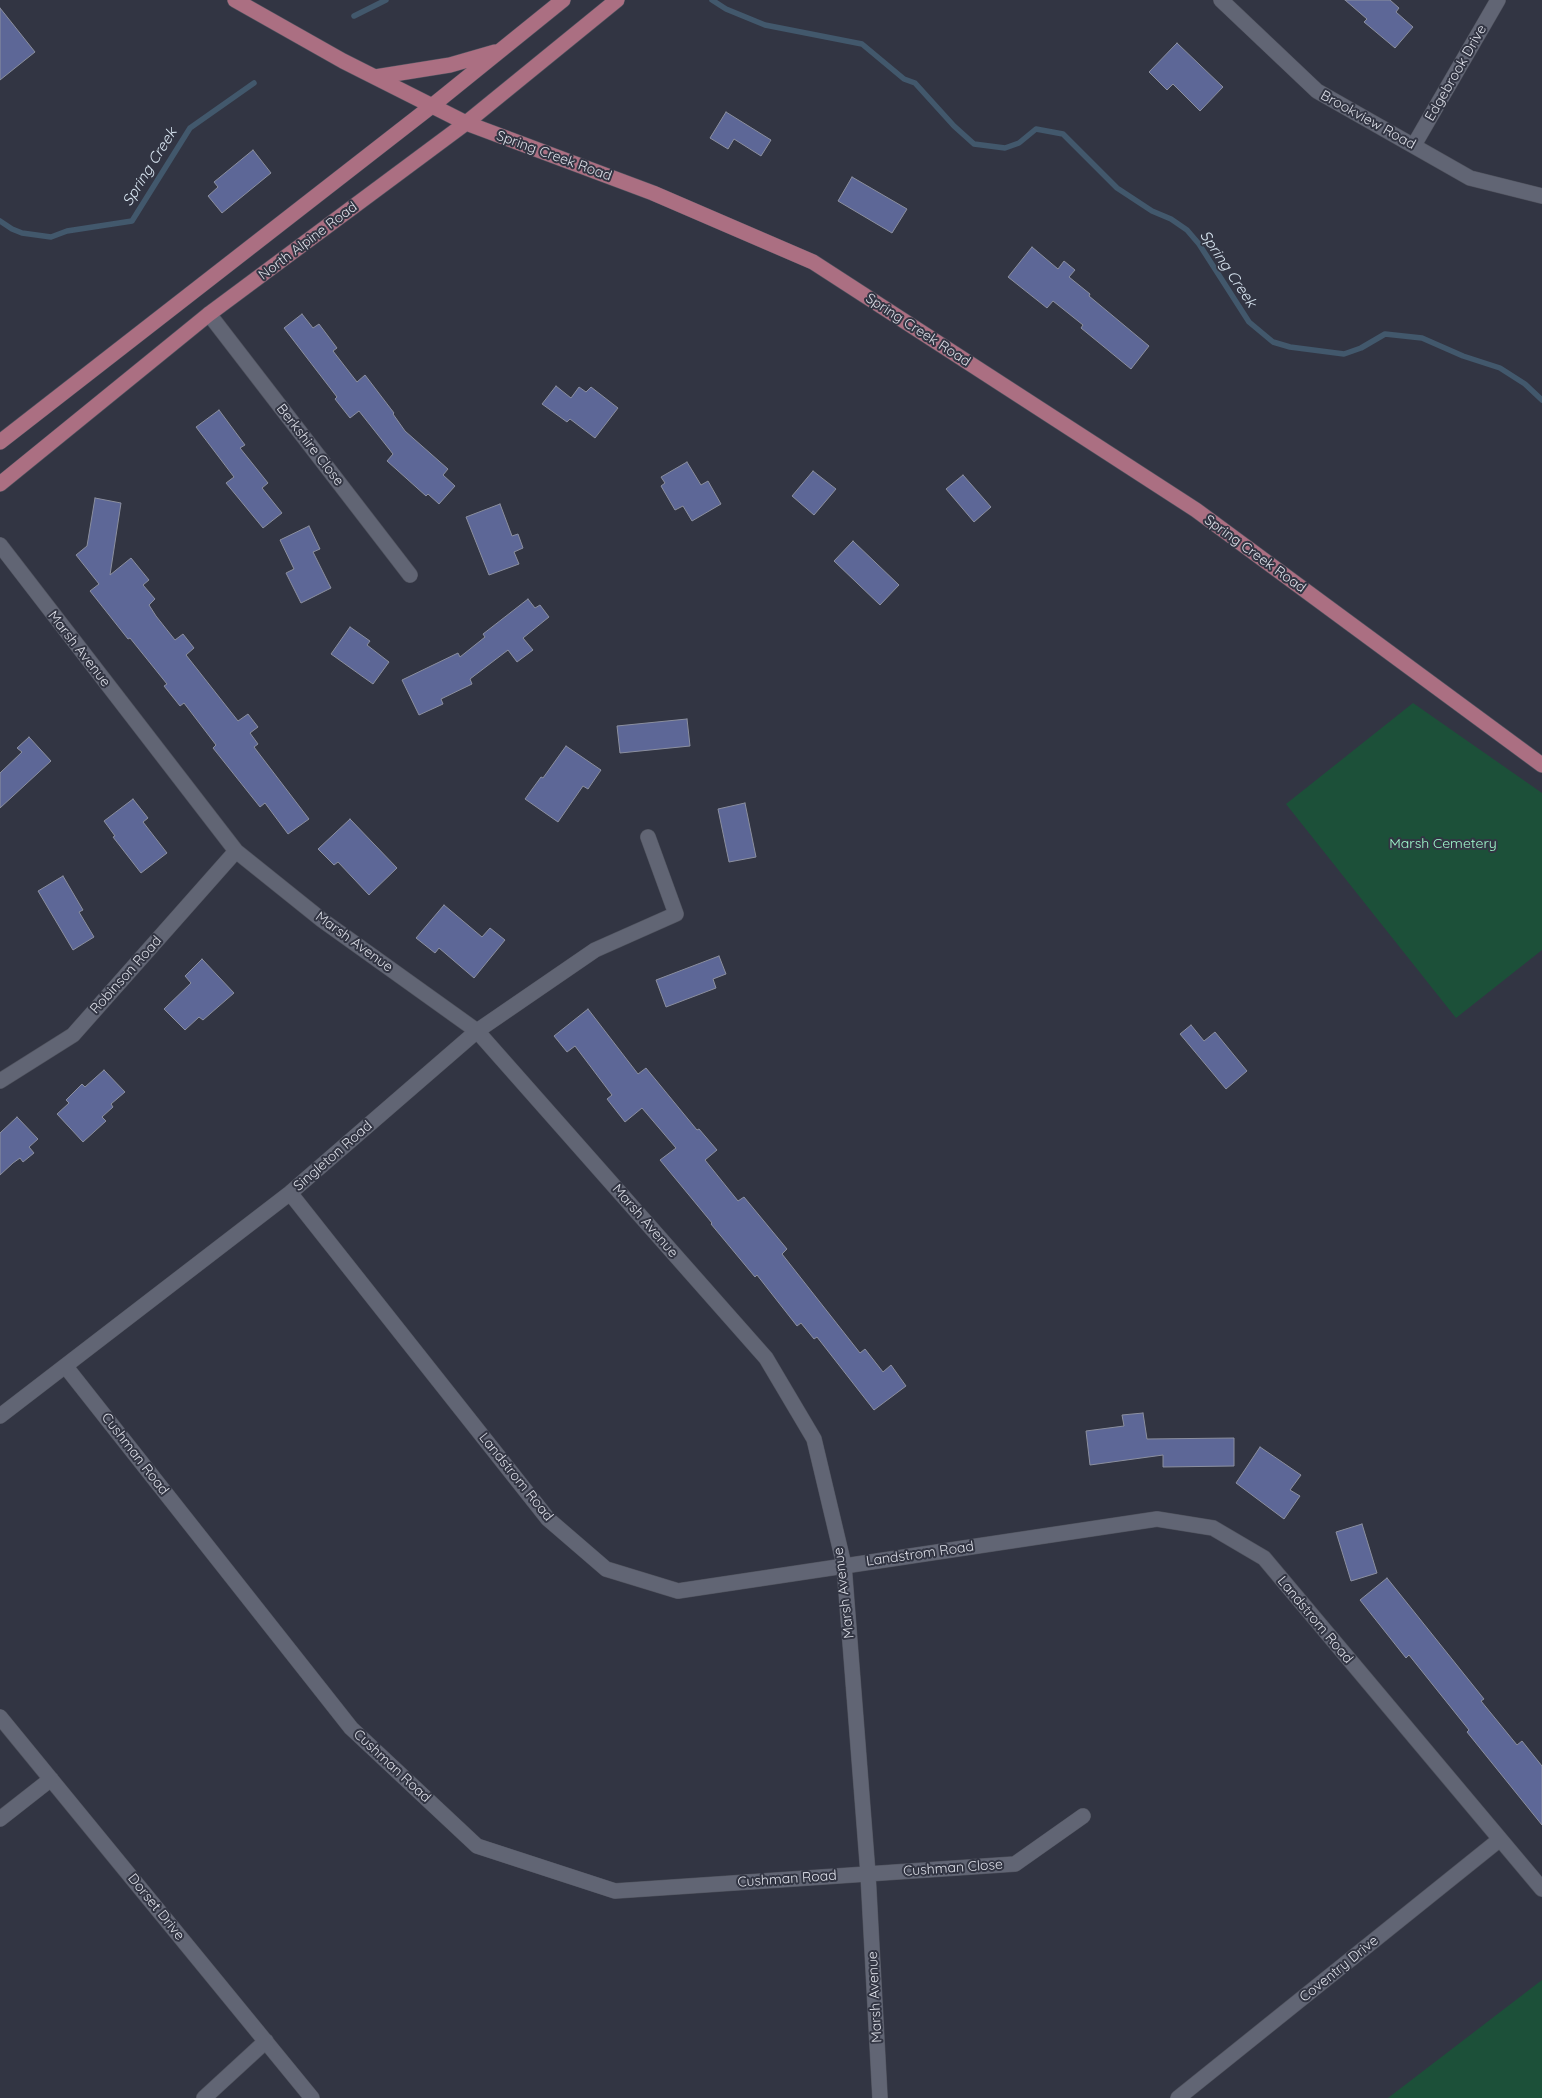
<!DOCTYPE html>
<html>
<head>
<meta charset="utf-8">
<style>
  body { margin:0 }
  canvas { display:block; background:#323543 }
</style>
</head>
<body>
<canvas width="1542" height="2098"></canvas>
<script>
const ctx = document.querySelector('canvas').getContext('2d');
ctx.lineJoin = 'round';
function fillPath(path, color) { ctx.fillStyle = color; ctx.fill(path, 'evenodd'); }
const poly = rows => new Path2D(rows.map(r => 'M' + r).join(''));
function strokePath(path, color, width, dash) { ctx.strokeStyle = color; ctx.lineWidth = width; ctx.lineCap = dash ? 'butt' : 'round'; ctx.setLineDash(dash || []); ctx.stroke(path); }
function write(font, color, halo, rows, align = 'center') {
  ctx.font = font + ' Quicksand,sans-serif'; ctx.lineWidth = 4; ctx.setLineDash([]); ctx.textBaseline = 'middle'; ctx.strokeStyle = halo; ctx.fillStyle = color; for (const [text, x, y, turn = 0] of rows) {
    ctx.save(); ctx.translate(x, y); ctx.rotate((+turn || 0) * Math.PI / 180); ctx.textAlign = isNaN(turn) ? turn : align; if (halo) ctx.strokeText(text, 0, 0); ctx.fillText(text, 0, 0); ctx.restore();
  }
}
fillPath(poly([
  [1413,703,1542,793,1542,950,1456,1018,1286,804],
  [1542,1980,1542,2098,1388,2098]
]), '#1c5039');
strokePath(poly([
  [712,0,726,9,765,25,862,44,904,79,915,83,954,126,974,144,1005,148,1019,143,1036,129,1063,134,1117,188,1152,211,1171,219,1187,230,1199,244,1249,322,1273,342,1290,347,1344,354,1361,348,1385,334,1422,338,1463,356,1500,368,1525,384,1542,400],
  [354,16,386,0],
  [0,221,12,229,22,233,51,237,67,231,132,221,190,128,254,83]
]), '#42586c', 5.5);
const building = poly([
  [1345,0,1390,0,1399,8,1396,12,1413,27,1395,48,1364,22,1367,19,1345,0],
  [0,8,35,52,0,80,0,8],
  [1177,43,1223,87,1200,111,1173,84,1167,90,1149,72,1177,43],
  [726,112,771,140,761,156,734,139,728,149,710,138,726,112],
  [253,150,271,173,222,213,208,196,218,187,214,182,253,150],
  [852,177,907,209,892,233,838,201,852,177],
  [1032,247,1058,269,1064,261,1075,270,1069,277,1090,294,1089,296,1149,346,1131,369,1081,328,1083,325,1053,301,1047,308,1008,277,1032,247],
  [302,314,313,328,319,324,337,348,333,351,357,382,365,375,394,413,393,414,405,431,448,469,443,475,455,486,439,504,428,494,426,496,387,461,393,454,359,411,350,418,335,399,337,397,284,328,302,314],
  [556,386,571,398,579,387,586,392,591,387,618,408,595,438,570,419,567,422,542,404,556,386],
  [219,410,245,445,240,448,268,483,262,488,282,513,263,528,226,483,234,477,196,427,219,410],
  [687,462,701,485,708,481,721,504,692,521,683,506,675,510,661,486,665,483,661,477,687,462],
  [813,471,836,489,814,515,792,496,813,471],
  [963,475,991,507,974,522,946,489,963,475],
  [95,498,121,503,110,575,131,558,149,580,143,585,155,599,149,605,156,616,175,640,183,634,194,648,186,655,238,721,248,714,258,727,250,733,258,744,254,747,309,819,288,834,265,803,260,807,213,748,216,745,184,703,180,706,164,686,167,684,130,638,128,639,90,591,99,584,76,555,87,546,95,498],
  [500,504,512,536,518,534,523,548,514,552,519,564,489,575,466,517,500,504],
  [309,526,320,549,313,552,331,588,301,603,286,573,294,569,280,540,309,526],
  [853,541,899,585,880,605,834,561,853,541],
  [528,599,535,608,540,605,549,617,523,638,533,650,517,662,508,650,470,679,472,684,441,699,443,704,419,715,402,680,458,653,460,657,485,637,483,634,528,599],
  [350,627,370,641,367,645,389,662,373,684,331,654,350,627],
  [687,719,690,746,620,753,617,726,687,719],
  [29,737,51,761,0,808,0,773,22,752,17,748,29,737],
  [566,746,601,770,588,789,583,786,558,822,525,799,541,777,543,778,566,746],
  [133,799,148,818,143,822,167,853,141,873,113,837,115,836,104,821,133,799],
  [745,803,756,857,729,862,718,809,745,803],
  [350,819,397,868,369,895,338,862,334,865,318,849,350,819],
  [63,876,83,910,79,912,94,937,73,950,38,891,63,876],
  [444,905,482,937,490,928,505,940,474,978,439,948,435,953,416,938,444,905],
  [719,956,726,974,713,979,716,988,666,1007,656,980,719,956],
  [202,959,234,993,203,1020,199,1017,185,1030,164,1009,191,983,185,976,202,959],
  [588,1009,638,1074,646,1068,697,1130,699,1129,717,1150,705,1160,738,1201,744,1197,787,1249,782,1254,860,1353,865,1349,883,1372,891,1365,906,1386,874,1410,817,1337,814,1339,801,1323,797,1326,757,1275,755,1277,711,1224,712,1223,660,1160,676,1148,642,1108,625,1122,607,1099,612,1095,575,1046,567,1052,554,1036,588,1009],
  [1191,1025,1204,1041,1215,1032,1247,1071,1226,1089,1180,1034,1191,1025],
  [104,1070,125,1092,111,1104,113,1107,102,1117,106,1121,83,1142,57,1114,69,1103,66,1100,82,1084,85,1087,104,1070],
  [17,1117,38,1139,29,1147,34,1153,23,1162,20,1158,13,1163,0,1175,0,1133,17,1117],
  [1143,1413,1147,1439,1234,1438,1234,1466,1163,1467,1163,1455,1090,1465,1086,1431,1124,1426,1122,1415,1143,1413],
  [1260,1447,1301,1475,1290,1490,1300,1496,1284,1519,1236,1483,1260,1447],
  [1362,1524,1377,1573,1351,1581,1336,1532,1362,1524],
  [1387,1578,1484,1699,1481,1701,1517,1745,1522,1741,1542,1766,1542,1825,1467,1732,1469,1730,1409,1655,1406,1658,1360,1600,1387,1578]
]);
fillPath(building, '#5d6797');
strokePath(building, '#8b8f9f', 1);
const minor = poly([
  [1221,0,1317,91,1470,178,1542,196],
  [1414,145,1498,0],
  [209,314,410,575],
  [0,545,236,851,322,920,477,1031,766,1358,814,1439,844,1565,868,1874,880,2098],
  [0,1081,73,1035,236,851],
  [290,1193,548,1519,606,1569,678,1591,1157,1519,1213,1528,1264,1558,1542,1889],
  [66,1367,351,1728,477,1846,615,1891,1015,1864,1083,1816],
  [0,1416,290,1193,477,1031,595,950,676,914,648,837],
  [0,1717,312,2098],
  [0,1819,51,1779],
  [204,2098,266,2041],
  [1178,2098,1499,1840]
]);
const major = poly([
  [235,0,343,61,466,123,653,193,813,262,1196,510,1542,765],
  [375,77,450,65,495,52],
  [0,442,433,105,563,0],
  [0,484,209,314,466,123,617,0]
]);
strokePath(minor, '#50535e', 16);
strokePath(major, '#50535e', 16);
strokePath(minor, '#616574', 15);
strokePath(major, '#ab6f82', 15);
write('14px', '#dcdee7', '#323543', [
  ["Edgebrook Drive",1456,73,-60],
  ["Brookview Road",1368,120,29],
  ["Spring Creek Road",554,156,20],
  ["North Alpine Road",308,241,-37],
  ["Spring Creek Road",918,330,33],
  ["Berkshire Close",310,445,52],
  ["Spring Creek Road",1255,554,36],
  ["Marsh Avenue",79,649,52],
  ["Marsh Avenue",354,942,36],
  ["Robinson Road",126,975,-48],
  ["Singleton Road",333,1156,-41],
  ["Marsh Avenue",645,1221,49],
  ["Cushman Road",135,1454,52],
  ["Landstrom Road",516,1477,51],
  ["Landstrom Road",920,1554,-8],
  ["Marsh Avenue",844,1593,-97],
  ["Landstrom Road",1315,1620,50],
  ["Cushman Road",392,1766,43],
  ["Cushman Close",953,1868,-4],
  ["Cushman Road",787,1879,-4],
  ["Dorset Drive",156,1907,51],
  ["Coventry Drive",1339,1969,-39],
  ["Marsh Avenue",875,1997,-93]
]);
write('14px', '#a0facd', '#323543', [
  ["Marsh Cemetery",1443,844]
]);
write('italic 15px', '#d9e6f2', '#323543', [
  ["Spring Creek",150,167,-58],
  ["Spring Creek",1228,269,56]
]);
</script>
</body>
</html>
